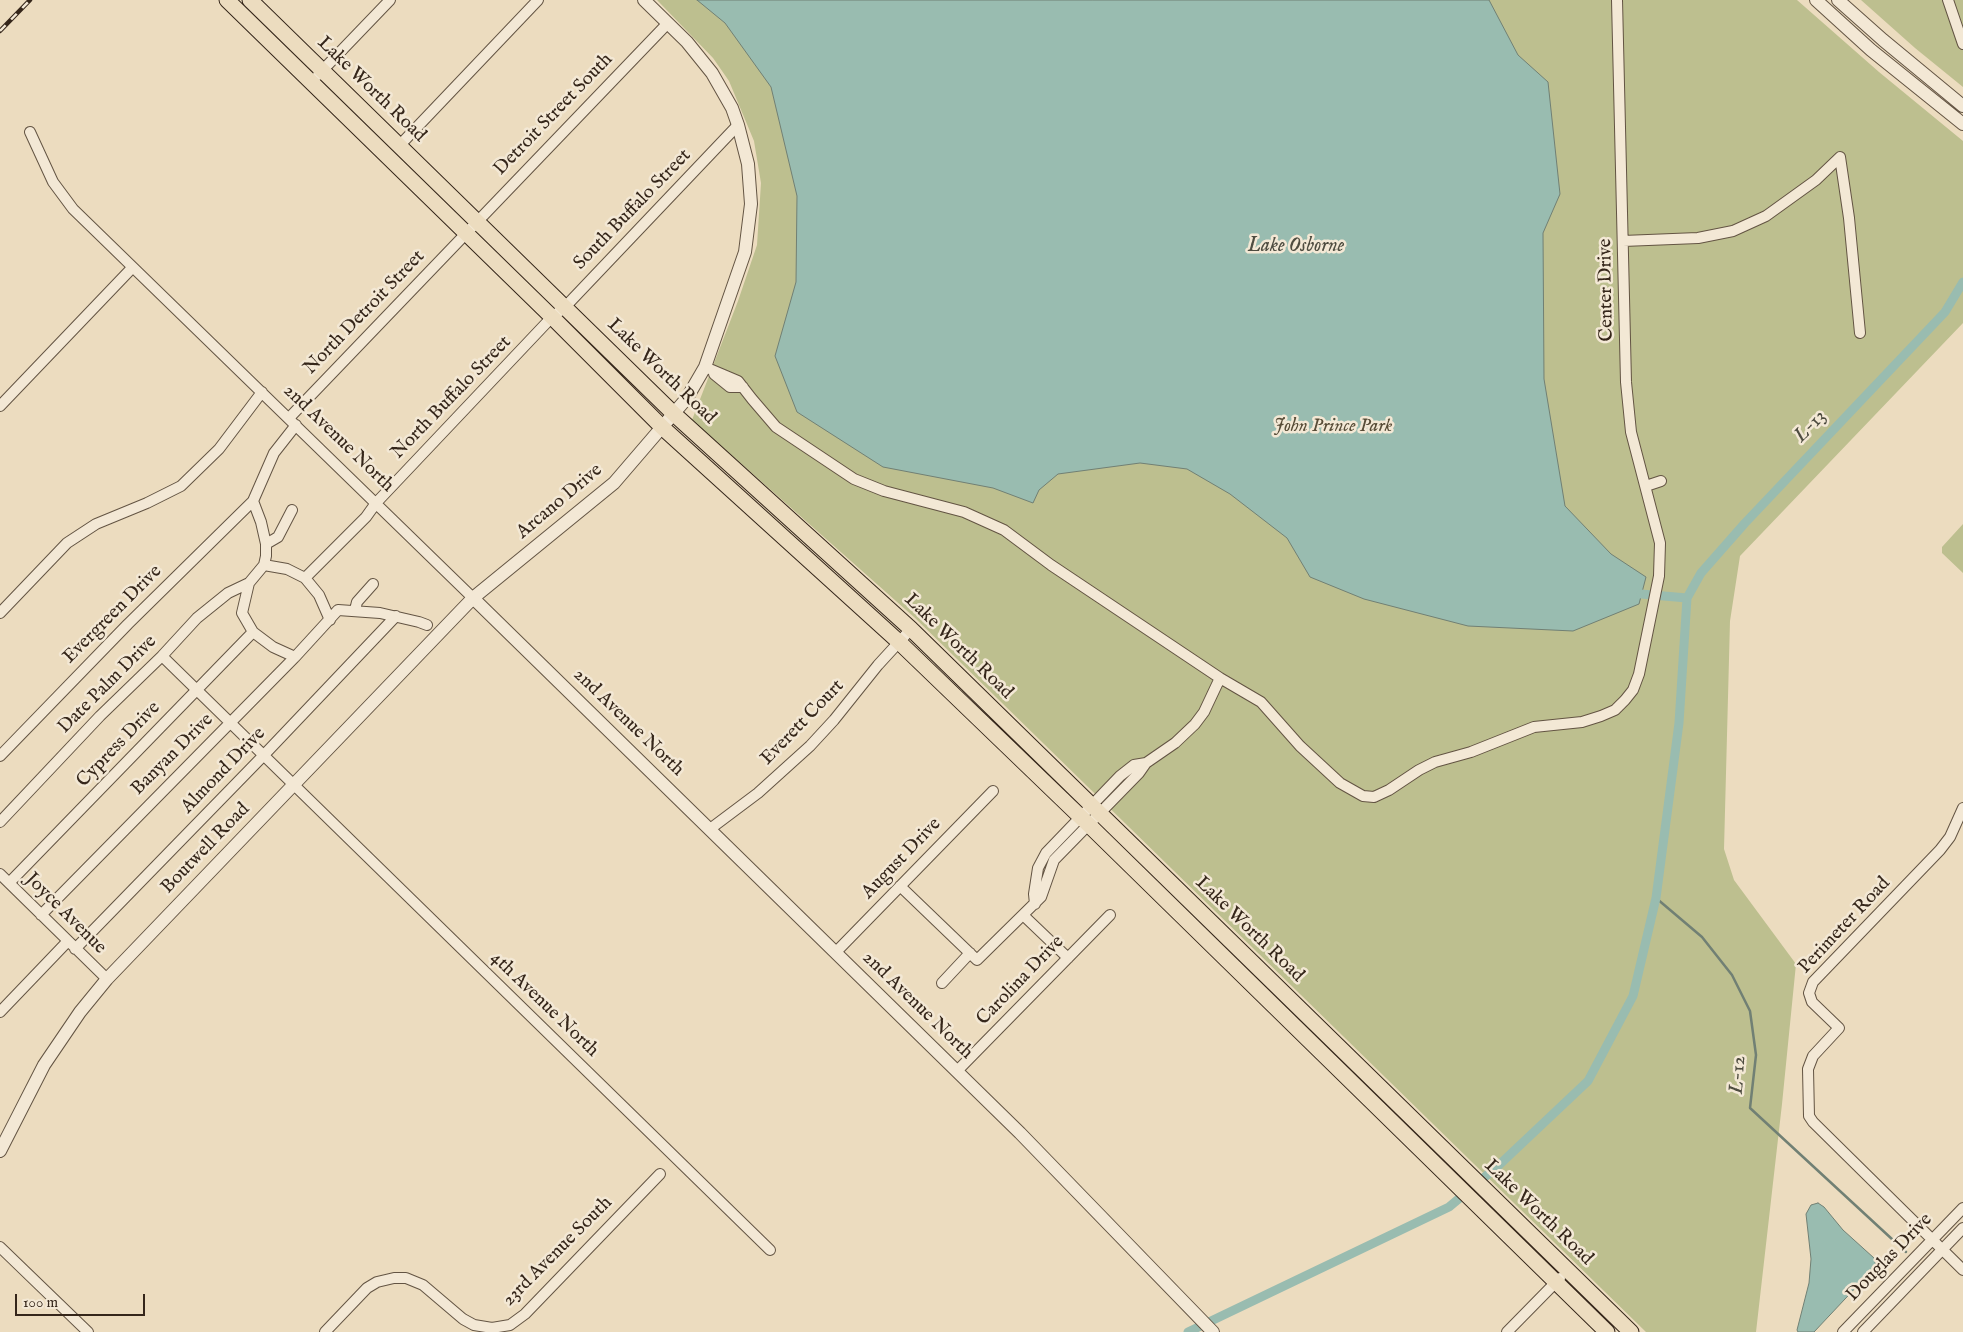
<!DOCTYPE html>
<html>
<head>
<meta charset="utf-8">
<style>
  body { margin:0 }
  #map { position:relative; width:1963px; height:1332px; overflow:hidden; background:#ecdcbf; font-family:"IM FELL English",serif }
  canvas { display:block }
  .scale { position:absolute; left:15px; top:1294px; width:130px; height:22px; box-sizing:border-box; border:2px solid #35261a; border-top:0; padding-left:6px; font-size:15px; line-height:18px; white-space:nowrap; color:#35261a; -webkit-text-stroke:4px #f3e8d5; paint-order:stroke }
</style>
</head>
<body>
<div id="map">
<canvas width="1963" height="1332"></canvas>
<div class="scale">100 m</div>
</div>
<script>
const ctx = document.querySelector('canvas').getContext('2d');
ctx.lineJoin = 'round';
function fillPath(path, color) { ctx.fillStyle = color; ctx.fill(path, 'evenodd'); }
const poly = rows => new Path2D(rows.map(r => 'M' + r).join(''));
function strokePath(path, color, width, dash) { ctx.strokeStyle = color; ctx.lineWidth = width; ctx.lineCap = dash ? 'butt' : 'round'; ctx.setLineDash(dash || []); ctx.stroke(path); }
function write(font, color, halo, rows, align = 'center') {
  ctx.font = font + ' "IM FELL English",serif'; ctx.lineWidth = 5; ctx.setLineDash([]); ctx.textBaseline = 'middle'; ctx.strokeStyle = halo; ctx.fillStyle = color; for (const [text, x, y, turn = 0] of rows) {
    ctx.save(); ctx.translate(x, y); ctx.rotate((+turn || 0) * Math.PI / 180); ctx.textAlign = isNaN(turn) ? turn : align; if (halo) ctx.strokeText(text, 0, 0); ctx.fillText(text, 0, 0); ctx.restore();
  }
}
fillPath(poly([
  [657,0,1797,0,1879,72,1963,141,1963,323,1740,556,1730,621,1724,849,1734,880,1796,964,1782,1104,1756,1332,1646,1332,914,617,692,420,738,301,757,245,761,183,754,141,729,81,713,58],
  [1861,0,1963,0,1963,87,1915,48],
  [1963,524,1963,573,1942,553,1942,547]
]), '#bdbf8f');
const water = poly([
  [697,0,1489,0,1518,55,1548,82,1560,194,1543,233,1544,379,1565,506,1611,554,1646,577,1639,604,1573,631,1468,626,1364,599,1310,577,1287,538,1230,494,1187,469,1140,463,1058,474,1039,490,1033,503,993,488,883,467,797,412,775,356,796,282,797,196,771,87,725,23,697,0],
  [1818,1203,1824,1207,1843,1230,1874,1258,1876,1266,1814,1332,1798,1332,1797,1330,1809,1283,1811,1259,1806,1214,1811,1205,1818,1203]
]);
fillPath(water, '#99bcb0');
strokePath(water, '#718074', 1);
strokePath(poly([
  [1656,898,1702,937,1732,975,1750,1011,1756,1055,1750,1108,1906,1252]
]), '#718074', 2.5);
strokePath(poly([
  [1641,594,1687,598],
  [1188,1332,1449,1207,1499,1165,1588,1081,1633,996,1656,898,1679,723,1687,598,1701,573,1745,523,1945,312,1963,282]
]), '#99bcb0', 9);
const minor = poly([
  [1948,0,1963,44],
  [318,75,390,0],
  [30,132,53,182,73,209,473,598],
  [400,145,538,0],
  [1623,241,1698,238,1733,231,1766,216,1816,180,1840,157,1849,218,1860,333],
  [705,367,738,381,752,399,776,427,854,479,884,491,964,512,1004,530,1051,565,1220,678,1261,702,1300,746,1340,783,1363,796,1374,797,1389,790,1419,770,1435,762,1471,752,1534,727,1582,722,1601,716,1615,710,1625,700,1633,690,1639,674,1659,576,1660,543,1631,432,1626,382,1617,0],
  [714,374,730,387,743,387],
  [0,406,132,268],
  [289,418,668,23],
  [1646,486,1661,481],
  [266,544,278,537,292,510],
  [264,565,287,569,305,578,319,595,330,620],
  [305,578,366,517,376,503,552,317,565,307,738,125],
  [355,610,357,602,373,584],
  [0,613,67,543,96,524,147,503,181,486,219,449,262,392],
  [162,656,770,1250],
  [295,657,273,647,253,632,242,613,249,583,264,565,266,556,266,544,261,522,253,501,274,453,296,425],
  [0,756,128,624,253,501],
  [1963,808,1950,837,1940,850,1813,982,1809,993,1812,1002,1839,1028,1813,1056,1808,1069,1809,1116,1813,1122,1963,1270],
  [0,822,100,716,162,656,197,618,228,593,249,583],
  [710,829,758,793,810,746,834,720,878,665,911,629],
  [0,874,107,979],
  [9,883,253,632],
  [900,886,977,960,1041,897,1054,860,1139,773,1146,763,1175,743,1195,724,1204,712,1220,678],
  [1035,904,1034,894,1038,868,1046,853,1120,776,1134,765,1146,763],
  [41,915,295,657,338,610,380,613,419,622,427,625],
  [1023,915,1068,958],
  [75,949,263,756,396,616],
  [836,952,993,791],
  [942,983,970,953],
  [0,1012,68,941],
  [957,1071,1110,915],
  [0,1247,88,1332],
  [325,1332,367,1288,377,1282,394,1278,406,1278,423,1285,463,1319,474,1325,492,1328,510,1325,525,1314,660,1174],
  [1507,1332,1560,1278],
  [1843,1332,1963,1208],
  [1863,1332,1963,1228]
]);
const tertiary = poly([
  [1816,0,1871,50,1963,124],
  [1838,0,1883,40,1963,106],
  [473,598,1020,1133,1213,1332],
  [0,1151,44,1065,80,1012,107,979,473,598,614,483,687,398,705,367,745,252,751,204,748,164,738,125,732,108,712,73,687,42,644,0]
]);
const primary = poly([
  [227,0,552,317,663,428,899,642,1089,825,1607,1332],
  [250,0,674,414,911,629,1631,1332]
]);
strokePath(minor, '#635443', 12);
strokePath(tertiary, '#635443', 14);
strokePath(primary, '#35261a', 17);
strokePath(minor, '#f3e8d5', 10);
strokePath(tertiary, '#f3e8d5', 12);
strokePath(primary, '#ecdcbf', 15);
const rail = poly([
  [0,31,30,0]
]);
strokePath(rail, '#35261a', 4.5);
strokePath(rail, '#f3e8d5', 2.5, [8]);
write('19px', '#35261a', '#f3e8d5', [
  ["Lake Worth Road",371,90,44],
  ["Detroit Street South",554,115,-46],
  ["South Buffalo Street",633,210,-46],
  ["Center Drive",1607,290,-91],
  ["North Detroit Street",365,313,-46],
  ["Lake Worth Road",661,372,44],
  ["North Buffalo Street",452,398,-46],
  ["2nd Avenue North",338,439,44],
  ["Arcano Drive",560,502,-40],
  ["Evergreen Drive",113,615,-45],
  ["Lake Worth Road",958,647,44],
  ["Date Palm Drive",108,685,-45],
  ["2nd Avenue North",628,723,44],
  ["Everett Court",803,723,-46],
  ["Cypress Drive",119,745,-46],
  ["Banyan Drive",173,755,-45],
  ["Almond Drive",224,771,-46],
  ["Boutwell Road",206,849,-46],
  ["August Drive",902,859,-46],
  ["Joyce Avenue",65,914,45],
  ["Perimeter Road",1845,926,-47],
  ["Lake Worth Road",1249,930,44],
  ["Carolina Drive",1021,981,-46],
  ["4th Avenue North",544,1005,44],
  ["2nd Avenue North",917,1006,44],
  ["Lake Worth Road",1538,1213,44],
  ["23rd Avenue South",558,1252,-45],
  ["Douglas Drive",1890,1258,-46]
]);
write('italic 19px', '#574c37', '#f3e8d5', [
  ["John Prince Park",1333,427]
]);
write('italic 20px', '#4e4c40', '#f3e8d5', [
  ["Lake Osborne",1296,247],
  ["L-13",1811,427,-46],
  ["L-12",1739,1075,-86]
]);
</script>
</body>
</html>
